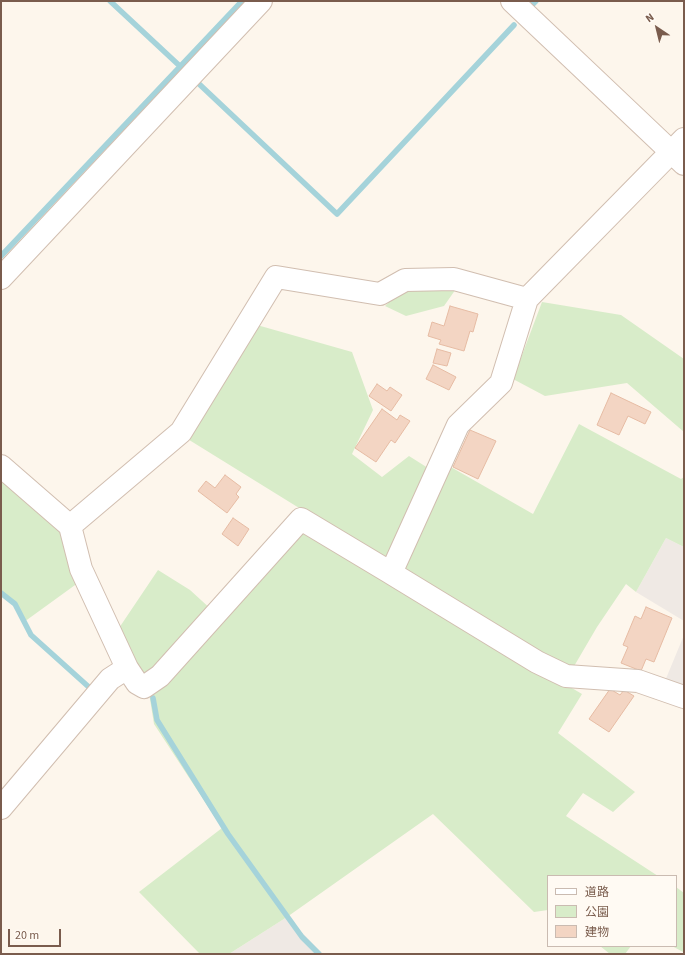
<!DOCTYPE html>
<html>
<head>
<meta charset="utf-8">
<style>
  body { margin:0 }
  #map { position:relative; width:685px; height:955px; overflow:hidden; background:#fdf6ec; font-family:"Source Sans 3","Noto Sans JP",sans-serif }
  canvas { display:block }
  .frame { position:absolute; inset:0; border:2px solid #7a5c4d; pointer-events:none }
  .legend { position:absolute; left:547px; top:875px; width:130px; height:72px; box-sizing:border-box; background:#fffaf3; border:1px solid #cabbb1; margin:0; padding:5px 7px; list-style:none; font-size:12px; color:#7a5c4d }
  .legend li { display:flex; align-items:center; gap:8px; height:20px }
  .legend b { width:20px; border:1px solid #cabbb1 }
  .north { position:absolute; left:637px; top:8px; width:40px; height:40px; -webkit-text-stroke:3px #fffaf3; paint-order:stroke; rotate:325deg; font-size:11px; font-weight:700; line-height:16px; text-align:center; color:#7a5c4d }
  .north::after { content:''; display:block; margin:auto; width:14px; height:18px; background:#7a5c4d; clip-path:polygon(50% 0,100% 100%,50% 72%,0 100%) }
  .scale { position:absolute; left:8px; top:929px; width:53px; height:18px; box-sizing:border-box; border:2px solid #7a5c4d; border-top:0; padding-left:5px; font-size:12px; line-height:14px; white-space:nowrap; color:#7a5c4d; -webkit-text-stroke:3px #fffaf3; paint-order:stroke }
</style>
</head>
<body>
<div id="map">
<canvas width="685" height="955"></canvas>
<div class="frame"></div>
<ul class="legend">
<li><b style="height:5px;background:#fff"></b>道路</li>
<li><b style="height:11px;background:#d8ecc9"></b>公園</li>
<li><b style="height:11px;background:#f3d5c3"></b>建物</li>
</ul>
<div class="north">N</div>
<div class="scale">20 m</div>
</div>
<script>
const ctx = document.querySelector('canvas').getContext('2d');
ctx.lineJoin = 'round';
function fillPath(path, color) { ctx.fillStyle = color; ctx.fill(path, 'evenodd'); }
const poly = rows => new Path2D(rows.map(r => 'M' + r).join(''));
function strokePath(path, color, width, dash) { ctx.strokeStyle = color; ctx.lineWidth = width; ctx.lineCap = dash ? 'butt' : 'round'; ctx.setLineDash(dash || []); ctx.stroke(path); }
fillPath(poly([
  [666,538,684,547,684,621,636,592],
  [684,635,684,690,665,681],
  [287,917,323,954,229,954]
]), '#efe9e4');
fillPath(poly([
  [458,286,444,306,406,316,385,306,405,287],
  [542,302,621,315,684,359,684,432,627,383,545,396,513,379],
  [257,325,352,352,373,410,352,454,382,477,409,456,428,468,388,563,186,438],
  [579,424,681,479,684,477,684,547,666,538,636,592,626,584,597,627,573,668,519,657,582,694,558,733,635,792,613,812,583,793,566,816,658,876,548,876,548,910,534,912,433,814,287,917,229,954,200,954,139,892,222,828,154,724,149,693,304,530,404,570,449,466,533,514],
  [1,475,67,534,82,580,24,622,14,603,1,592],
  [158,570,190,590,213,611,145,679,117,631],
  [676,887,684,893,684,950,683,952,672,946,676,946],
  [600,946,631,946,625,954,610,954]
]), '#d8ecc9');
strokePath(poly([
  [110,1,183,69],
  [533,4,536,1],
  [197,82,337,214,514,25],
  [1,256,242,1],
  [1,593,15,604,31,635,91,689],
  [153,698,157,720,228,834,302,937,319,954]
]), '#a5d3da', 5.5);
const building = poly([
  [450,306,478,314,473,332,470,331,464,351,439,344,441,340,428,336,432,322,444,326,450,306],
  [437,349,451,353,447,366,433,363,437,349],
  [433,365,456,377,449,390,426,379,433,365],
  [377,384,387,391,390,387,402,395,391,411,369,396,377,384],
  [611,393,651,412,645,424,628,416,619,435,597,425,611,393],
  [382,409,397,420,400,415,410,421,395,443,391,440,376,462,355,448,382,409],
  [470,430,496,441,478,479,453,467,470,430],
  [225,475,241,487,236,494,239,497,227,513,198,491,206,481,215,488,225,475],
  [233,518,249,529,238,546,222,534,233,518],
  [646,607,672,618,654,662,646,659,641,671,621,663,628,647,623,645,635,616,641,619,646,607],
  [610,689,620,695,624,690,634,696,609,732,589,719,610,689]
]);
fillPath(building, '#f3d5c3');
strokePath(building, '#e6bba3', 1);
const minor = poly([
  [512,1,684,164],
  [684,139,527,299,501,383,458,425,391,573,537,662,566,676,638,681,684,697],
  [1,278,261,1],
  [1,466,70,526,181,432,276,277,380,294,405,280,454,279,527,299],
  [70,526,81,569,127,668],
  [1,808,110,679,127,668,137,683,144,687,160,676,301,519,391,573]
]);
strokePath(minor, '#d1beb0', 24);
strokePath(minor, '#fff', 22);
</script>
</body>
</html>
